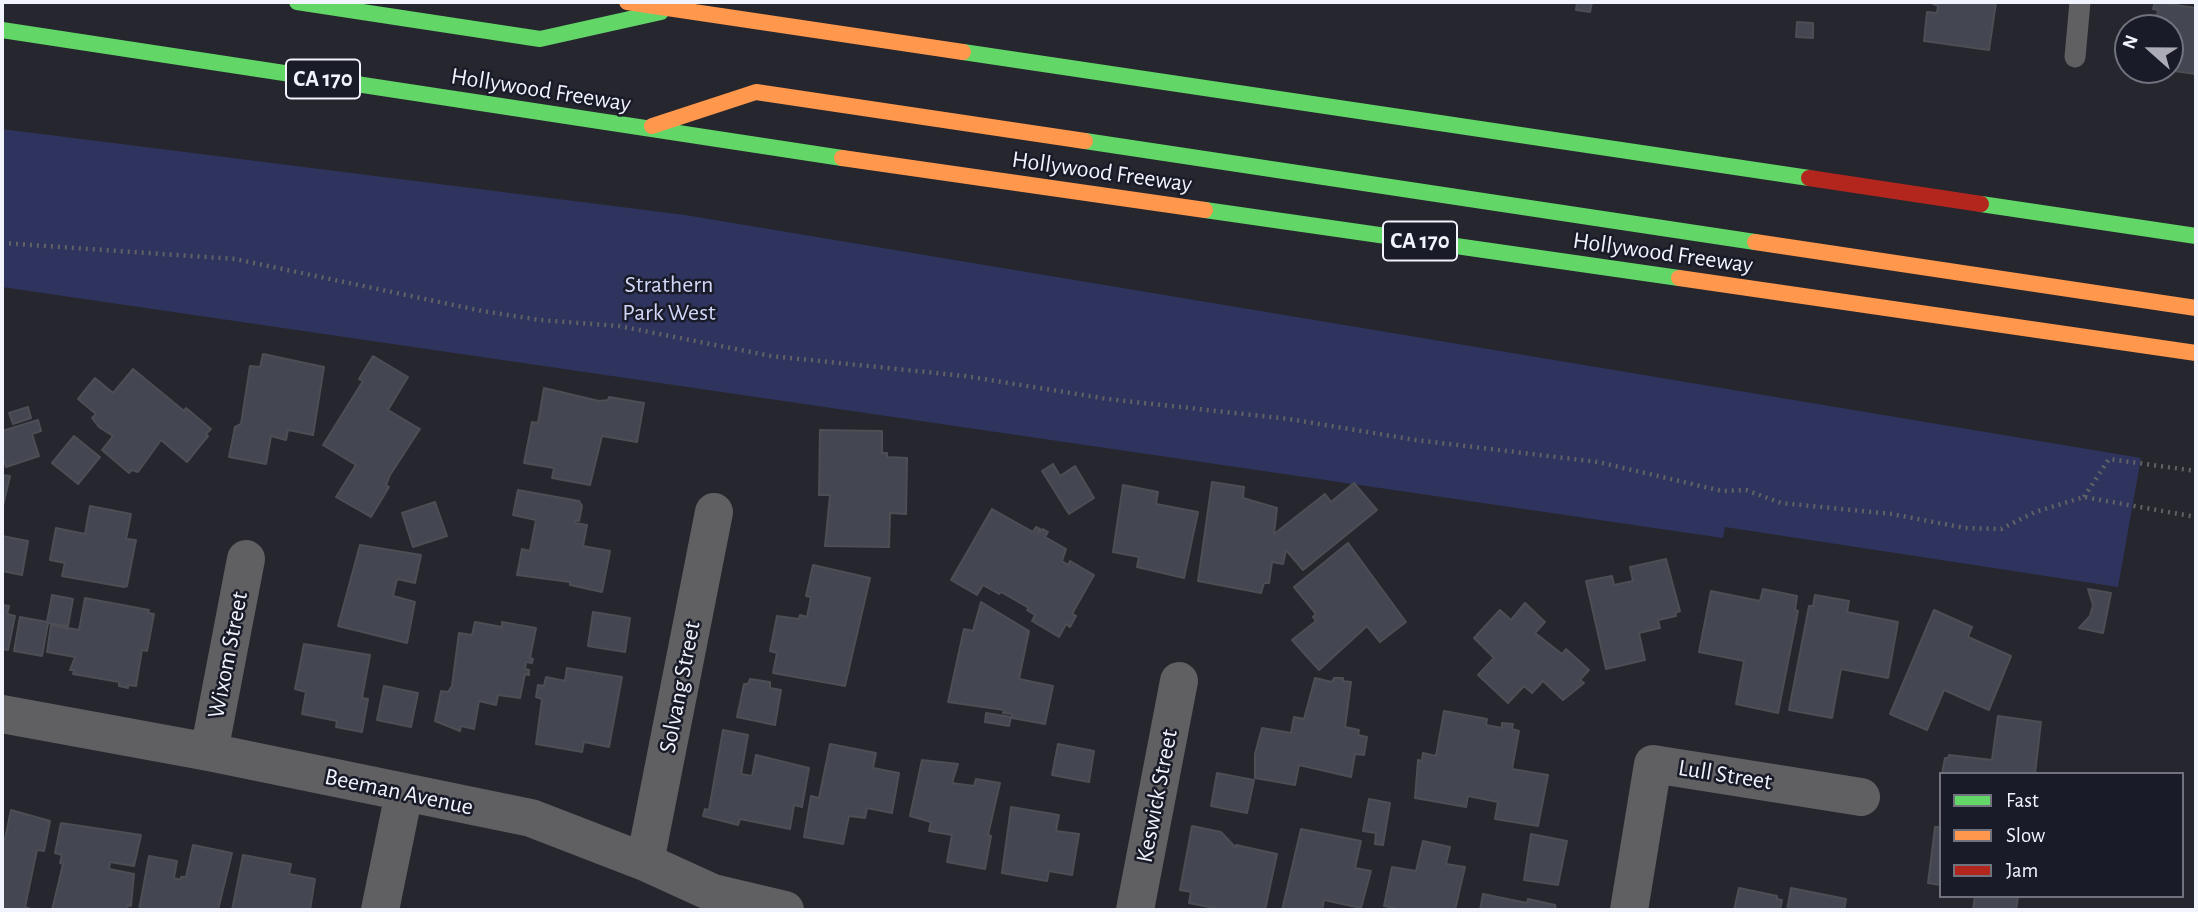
<!DOCTYPE html>
<html>
<head>
<meta charset="utf-8">
<style>
  body { margin:0 }
  #map { position:relative; width:2198px; height:912px; overflow:hidden; background:#26272e; font-family:"Alegreya Sans",sans-serif }
  canvas { display:block }
  .frame { position:absolute; inset:0; border:4px solid #f2f4fd; pointer-events:none }
  .legend { position:absolute; left:1939px; top:772px; width:245px; height:126px; box-sizing:border-box; background:#191b28; border:2px solid #70727d; margin:0; padding:9px 12px; list-style:none; font-size:21px; color:#f2f4fd }
  .legend li { display:flex; align-items:center; gap:14px; height:35px }
  .legend b { width:35px; border:2px solid #70727d }
  .north { position:absolute; left:2114px; top:14px; width:70px; height:70px; box-sizing:border-box; background:#191b28; border:2px solid #70727d; border-radius:50%; rotate:291deg; font-size:19px; font-weight:700; line-height:28px; text-align:center; color:#f2f4fd }
  .north::after { content:''; display:block; margin:auto; width:24px; height:32px; background:#abacb5; clip-path:polygon(50% 0,100% 100%,50% 72%,0 100%) }
</style>
</head>
<body>
<div id="map">
<canvas width="2198" height="912"></canvas>
<div class="frame"></div>
<ul class="legend">
<li><b style="height:9px;background:#63d668"></b>Fast</li>
<li><b style="height:9px;background:#ff974d"></b>Slow</li>
<li><b style="height:9px;background:#b3261e"></b>Jam</li>
</ul>
<div class="north">N</div>
</div>
<script>
const ctx = document.querySelector('canvas').getContext('2d');
ctx.lineJoin = 'round';
function fillPath(path, color) { ctx.fillStyle = color; ctx.fill(path, 'evenodd'); }
const poly = rows => new Path2D(rows.map(r => 'M' + r).join(''));
function strokePath(path, color, width, dash) { ctx.strokeStyle = color; ctx.lineWidth = width; ctx.lineCap = dash ? 'butt' : 'round'; ctx.setLineDash(dash || []); ctx.stroke(path); }
function write(font, color, halo, rows, align = 'center') {
  ctx.font = font + ' "Alegreya Sans",sans-serif'; ctx.lineWidth = 5; ctx.setLineDash([]); ctx.textBaseline = 'middle'; ctx.strokeStyle = halo; ctx.fillStyle = color; for (const [text, x, y, turn = 0] of rows) {
    ctx.save(); ctx.translate(x, y); ctx.rotate((+turn || 0) * Math.PI / 180); ctx.textAlign = isNaN(turn) ? turn : align; if (halo) ctx.strokeText(text, 0, 0); ctx.fillText(text, 0, 0); ctx.restore();
  }
}
fillPath(poly([
  [2,129,685,215,2141,458,2118,587,1725,527,1723,538,2,287]
]), '#2f345e');
const building = poly([
  [1577,2,1592,2,1590,12,1576,10,1577,2],
  [1929,2,1996,2,1989,50,1924,41,1927,12,1937,13,1938,6,1929,2],
  [2155,2,2196,8,2196,74,2167,70,2170,70,2170,28,2155,28,2158,10,2153,9,2155,2],
  [1797,22,1813,23,1813,38,1796,37,1797,22],
  [263,354,324,367,313,435,288,430,286,440,271,436,266,464,229,457,235,427,241,424,250,366,260,367,263,354],
  [373,356,408,377,388,410,420,429,390,475,386,485,389,487,371,517,336,497,356,465,323,445,363,381,359,379,373,356],
  [133,369,184,411,186,408,211,429,206,434,208,436,187,462,161,440,138,472,132,470,129,473,102,450,113,436,99,427,92,418,96,414,78,399,95,378,113,393,133,369],
  [544,388,599,401,608,400,609,397,644,403,637,442,602,436,590,485,552,478,554,468,524,463,532,422,538,423,544,388],
  [28,407,31,418,13,424,9,413,28,407],
  [38,420,41,431,32,434,39,456,6,467,2,455,2,431,38,420],
  [820,430,882,431,882,453,887,453,887,457,907,458,906,514,890,513,889,547,825,546,830,495,819,495,820,430],
  [74,436,100,457,78,484,52,463,74,436],
  [1053,464,1060,476,1075,466,1094,498,1069,514,1042,471,1053,464],
  [2,475,10,476,2,510,2,475],
  [1212,482,1244,487,1243,498,1277,508,1274,534,1325,494,1331,502,1354,483,1377,510,1303,570,1286,550,1283,564,1272,562,1269,583,1264,583,1261,593,1198,581,1212,482],
  [1123,485,1158,492,1156,504,1198,512,1184,578,1137,567,1139,557,1113,552,1123,485],
  [518,490,579,501,582,506,579,521,575,520,575,523,587,525,583,546,610,551,602,592,570,585,570,582,517,575,522,549,530,551,536,520,513,515,518,490],
  [435,502,447,536,413,547,402,513,435,502],
  [90,506,131,514,126,539,136,540,127,586,124,587,62,576,65,563,50,560,56,528,85,534,90,506],
  [992,509,1033,532,1036,527,1040,529,1038,533,1043,529,1048,532,1045,537,1066,549,1062,561,1068,565,1070,561,1094,575,1072,614,1076,616,1070,627,1066,624,1059,637,1032,621,1035,615,1027,610,1029,608,1001,592,999,594,983,585,977,595,951,580,992,509],
  [2,536,28,541,22,575,2,571,2,536],
  [1348,543,1406,622,1380,642,1367,626,1319,670,1292,640,1316,621,1313,617,1316,614,1294,587,1348,543],
  [360,545,421,555,415,583,397,579,393,596,415,602,407,643,338,626,360,545],
  [1666,559,1680,611,1675,613,1676,616,1658,620,1660,628,1639,633,1645,660,1606,669,1586,581,1612,576,1614,585,1633,581,1630,567,1666,559],
  [813,565,870,578,845,686,773,673,777,653,770,651,777,616,799,619,800,615,807,617,811,597,806,596,813,565],
  [1763,589,1797,596,1795,610,1798,611,1778,713,1736,704,1744,661,1699,652,1711,591,1760,601,1763,589],
  [2088,589,2111,593,2103,633,2079,628,2090,616,2093,605,2088,589],
  [52,595,73,599,68,626,48,623,42,656,14,651,20,617,47,622,52,595],
  [1815,595,1849,601,1847,612,1898,622,1888,678,1841,669,1832,718,1789,710,1809,606,1813,606,1815,595],
  [85,598,149,610,148,613,154,614,147,651,142,650,136,686,128,685,128,688,119,686,119,682,73,674,74,670,70,670,75,657,47,652,51,625,79,630,85,598],
  [981,602,1029,631,1019,679,1053,686,1045,724,1012,718,1012,714,1003,713,1004,710,948,702,964,629,973,631,981,602],
  [1525,603,1545,622,1535,633,1562,654,1566,649,1589,670,1580,680,1584,683,1563,700,1543,681,1532,693,1524,686,1508,703,1478,675,1494,658,1474,638,1500,610,1511,620,1525,603],
  [2,605,9,606,7,614,15,616,8,650,2,649,2,605],
  [1934,610,1972,627,1968,637,2011,656,1989,710,1944,690,1927,730,1890,714,1934,610],
  [593,612,630,618,625,652,588,646,593,612],
  [475,622,502,627,502,622,536,628,530,658,533,659,532,663,526,662,525,669,529,670,529,675,525,674,520,698,498,695,496,705,479,701,474,729,461,726,460,731,435,721,441,691,448,692,452,686,459,633,472,635,475,622],
  [304,644,370,655,362,698,368,699,362,732,336,727,337,721,302,714,306,692,295,689,304,644],
  [567,668,622,677,609,747,584,742,582,752,536,744,542,699,536,697,538,685,544,686,546,677,565,681,567,668],
  [1315,678,1332,682,1334,678,1343,678,1343,681,1351,682,1345,727,1359,730,1358,735,1367,737,1364,755,1355,754,1351,777,1299,765,1295,785,1255,778,1255,754,1262,728,1291,733,1294,717,1304,719,1315,678],
  [750,679,770,682,770,688,781,690,775,725,737,717,744,684,748,684,750,679],
  [384,686,418,693,411,727,377,720,384,686],
  [1444,711,1487,719,1486,725,1502,728,1502,723,1513,724,1512,729,1519,731,1512,769,1548,775,1538,826,1495,819,1498,802,1468,796,1466,807,1415,798,1418,760,1422,761,1423,753,1436,756,1444,711],
  [986,713,1011,717,1009,726,985,722,986,713],
  [1998,716,2041,722,2035,774,1942,774,1945,758,1948,758,1949,755,1992,760,1998,716],
  [723,730,748,735,741,774,752,776,756,755,809,768,802,807,794,805,790,829,740,819,738,825,703,816,705,809,709,810,723,730],
  [830,744,876,753,873,768,899,773,892,813,867,808,865,818,849,816,843,844,804,837,811,796,819,798,830,744],
  [1058,744,1094,751,1089,782,1052,775,1058,744],
  [922,760,958,764,952,783,974,786,976,779,1000,783,988,835,991,836,985,869,947,862,952,835,929,831,931,822,910,816,922,760],
  [1217,773,1254,780,1247,813,1211,806,1217,773],
  [1369,799,1390,803,1383,845,1375,844,1376,833,1363,831,1369,799],
  [1011,807,1059,815,1056,831,1079,834,1072,875,1049,871,1047,881,1002,873,1011,807],
  [11,810,50,821,44,851,37,850,25,907,33,910,2,910,2,839,5,839,11,810],
  [61,823,141,835,134,866,110,862,109,869,134,874,131,906,128,905,127,910,52,910,63,864,60,863,62,855,55,853,61,823],
  [1192,826,1221,832,1236,848,1236,845,1277,854,1265,910,1224,910,1189,903,1191,892,1180,890,1192,826],
  [1935,827,1941,827,1941,885,1928,883,1935,827],
  [1301,829,1361,841,1355,868,1371,871,1361,908,1324,900,1322,910,1282,910,1301,829],
  [1531,834,1567,841,1558,885,1524,880,1531,834],
  [1423,841,1450,847,1446,864,1465,867,1455,910,1404,910,1384,906,1392,867,1416,871,1423,841],
  [193,845,232,853,218,910,139,910,149,856,177,861,174,878,181,880,181,877,186,877,193,845],
  [243,855,291,864,289,874,315,879,310,910,232,910,243,855],
  [1739,888,1777,896,1777,899,1782,900,1780,910,1734,910,1739,888],
  [1791,888,1846,899,1844,910,1787,910,1791,888],
  [1483,894,1527,903,1528,899,1555,905,1556,910,1480,910,1483,894],
  [1975,896,2018,896,2016,910,1973,910,1975,896]
]);
fillPath(building, '#444652');
strokePath(building, '#4c4e54', 2);
strokePath(poly([
  [2,243,235,259,482,311,540,320,619,326,771,356,965,376,1108,399,1289,419,1416,440,1598,462,1722,491,1746,490,1781,503,1892,514,1965,528,2001,529,2035,512,2084,497,2196,517],
  [2084,497,2109,459,2196,471]
]), '#616265', 4.5, [2, 5]);
strokePath(poly([
  [2075,57,2080,2]
]), '#606063', 21);
strokePath(poly([
  [2,714,209,752,531,818,645,862,713,893,785,910],
  [209,752,246,559],
  [645,862,714,512],
  [380,910,404,793],
  [1135,910,1179,681],
  [1629,910,1653,764,1861,797]
]), '#606063', 38);
strokePath(poly([
  [297,2,540,39,661,12],
  [2,30,842,158],
  [963,52,1809,178],
  [1085,141,1755,242],
  [1981,204,2196,236],
  [1205,210,1679,278]
]), '#63d668', 16);
strokePath(poly([
  [627,2,963,52],
  [652,126,756,92,1085,141],
  [842,158,1205,210],
  [1755,242,2196,308],
  [1679,278,2196,353]
]), '#ff974d', 16);
strokePath(poly([
  [1809,178,1981,204]
]), '#b3261e', 16);
for (const [x, y, w] of [
  [323,79,74],
  [1420,241,74]
]) { const box = new Path2D(); box.roundRect(x - w / 2, y - 19.5, w, 39, 5); ctx.fillStyle = '#191b28'; ctx.fill(box); strokePath(box, '#f2f4fd', 2); }
write('bold 23px', '#f2f4fd', null, [
  ["CA 170",323,79],
  ["CA 170",1420,241]
]);
write('24px', '#f2f4fd', '#191b28', [
  ["Hollywood Freeway",541,90,9],
  ["Hollywood Freeway",1102,172,8],
  ["Hollywood Freeway",1663,253,8],
  ["Wixom Street",228,655,-79],
  ["Solvang Street",680,687,-79],
  ["Lull Street",1725,775,9],
  ["Beeman Avenue",399,792,12],
  ["Keswick Street",1157,796,-79]
]);
write('24px', '#d0d7f7', '#191b28', [
  ["Strathern",669,285],
  ["Park West",669,313]
]);
</script>
</body>
</html>
